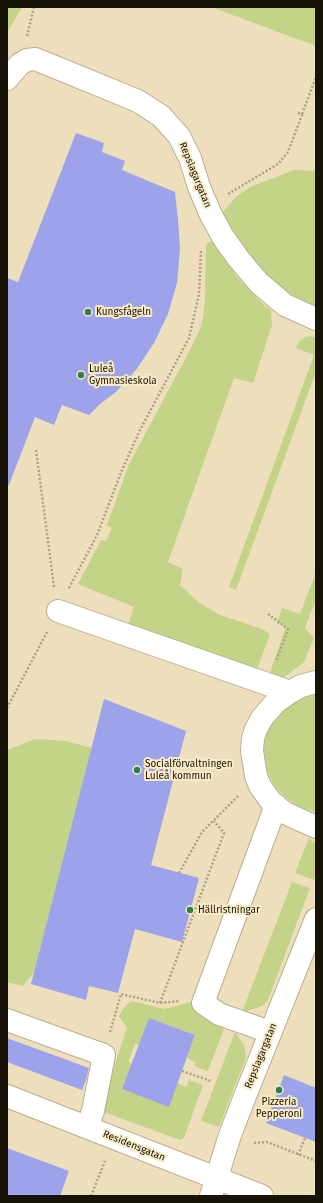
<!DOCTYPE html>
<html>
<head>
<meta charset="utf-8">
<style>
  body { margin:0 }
  #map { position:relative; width:323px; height:1203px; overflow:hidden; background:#eddfbb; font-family:"Fira Sans",sans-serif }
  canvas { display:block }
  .frame { position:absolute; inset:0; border:8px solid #181307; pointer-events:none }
</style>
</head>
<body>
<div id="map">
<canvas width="323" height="1203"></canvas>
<div class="frame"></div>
</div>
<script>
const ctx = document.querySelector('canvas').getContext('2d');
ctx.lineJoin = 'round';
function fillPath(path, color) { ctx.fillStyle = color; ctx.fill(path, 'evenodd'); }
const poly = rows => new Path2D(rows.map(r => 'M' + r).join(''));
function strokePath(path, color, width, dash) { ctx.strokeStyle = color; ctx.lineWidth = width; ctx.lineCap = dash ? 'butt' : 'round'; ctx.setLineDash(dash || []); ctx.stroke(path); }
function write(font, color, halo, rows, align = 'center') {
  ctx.font = font + ' "Fira Sans",sans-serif'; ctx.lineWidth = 4; ctx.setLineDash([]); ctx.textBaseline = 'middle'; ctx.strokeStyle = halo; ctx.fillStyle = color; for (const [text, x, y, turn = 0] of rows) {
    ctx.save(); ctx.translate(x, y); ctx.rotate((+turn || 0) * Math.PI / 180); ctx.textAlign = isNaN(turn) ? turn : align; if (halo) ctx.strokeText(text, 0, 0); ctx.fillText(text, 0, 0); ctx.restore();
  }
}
fillPath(poly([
  [7,7,22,7,7,33],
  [211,7,316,7,316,46],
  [294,170,316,171,316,307,283,290,259,268,240,243,222,213,236,197,250,187],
  [212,241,217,244,235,275,264,305,271,310,272,325,253,383,234,378,168,562,183,569,180,585,198,602,220,615,262,629,270,634,255,675,127,628,134,607,78,584,101,540,106,541,112,528,107,525,129,464,190,350,200,329,203,318,205,300,206,245,209,242],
  [311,336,316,338,316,372,236,590,229,587,314,355,296,348,299,341,305,337],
  [316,572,316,599,305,628,314,638,304,662,283,678,269,675,286,627,277,623,282,608,300,614],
  [313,693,316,693,316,812,299,807,285,797,274,785,267,770,263,753,264,741,269,725,277,713,292,702],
  [35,739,66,741,92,748,34,972,23,986,7,982,7,750],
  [309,838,316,844,316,874,314,880,295,873],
  [292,882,310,888,268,1000,262,1006,247,1011,242,1012],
  [131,1001,165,1009,190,1002,193,1003,202,1016,209,1021,225,1026,208,1071,199,1068,194,1065,195,1062,187,1058,195,1035,149,1018,139,1045,135,1044,128,1062,186,1087,189,1080,203,1085,186,1132,184,1138,180,1140,98,1110,104,1097,127,1028,119,1016,123,1009],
  [235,1032,244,1045,246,1057,219,1127,201,1121]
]), '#c3d489');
fillPath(poly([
  [76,133,104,143,102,152,125,161,122,170,175,192,178,219,180,249,177,283,168,314,154,343,136,370,116,392,100,404,89,415,62,405,54,425,35,417,9,485,7,485,7,278,18,282],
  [104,699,186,731,151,865,199,878,182,942,135,929,118,993,89,986,86,1000,31,984],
  [149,1018,195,1035,169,1107,122,1089],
  [7,1038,89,1068,86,1080,82,1090,7,1062],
  [284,1075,316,1088,316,1142,266,1123],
  [7,1148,69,1171,60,1196,7,1196]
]), '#9da3ea');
const minor = poly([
  [7,79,20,64,27,60,35,59,50,65,138,101,161,116,179,136,190,158,199,187,211,215,223,237,238,258,259,283,285,305,316,319],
  [58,611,290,692],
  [316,682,301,686,290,692,275,703,262,718,256,729,253,738,252,751,256,776,260,786,272,803,285,813,316,827],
  [7,1020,104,1055,93,1111,87,1127],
  [270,1032,219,1014,203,1003,276,805],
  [7,1096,262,1196],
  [211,1196,230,1135,247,1091,316,919]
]);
strokePath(minor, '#bcae8b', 24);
strokePath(poly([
  [27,36,34,7],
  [302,114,316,77],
  [228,194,278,164,288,152,302,115,297,112],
  [36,450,54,587],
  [69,588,97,535,122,470,140,430,189,338,199,294,201,250],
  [268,614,288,629,276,661],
  [7,708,47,632],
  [179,873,202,832,238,796],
  [160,1003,224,833,214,821],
  [110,1032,121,994,160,1003,180,1001],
  [182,1071,211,1081],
  [254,1143,267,1142,316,1161],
  [298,1155,305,1138],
  [91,1196,105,1161]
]), '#aca184', 2.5, [2, 2]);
strokePath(minor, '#fff', 22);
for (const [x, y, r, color] of [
  [88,312,4,"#2c7f51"],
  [81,375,4,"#2c7f51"],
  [137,770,4,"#2c7f51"],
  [190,910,4,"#2c7f51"],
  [279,1090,4,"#2c7f51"]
]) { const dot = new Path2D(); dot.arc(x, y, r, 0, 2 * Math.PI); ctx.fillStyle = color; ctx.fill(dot); strokePath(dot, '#fbecc8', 1.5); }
write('10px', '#181307', '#fbecc8', [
  ["Repslagargatan",195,175,68],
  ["Repslagargatan",261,1056,-68],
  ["Residensgatan",134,1146,22]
]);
write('10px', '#181307', '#fbecc8', [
  ["Kungsfågeln",96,312],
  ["Luleå",89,369],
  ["Gymnasieskola",89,381],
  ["Socialförvaltningen",145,764],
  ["Luleå kommun",145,776],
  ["Hällristningar",198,910],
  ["Pizzeria",279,1102,"center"],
  ["Pepperoni",279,1114,"center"]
], 'left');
</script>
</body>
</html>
